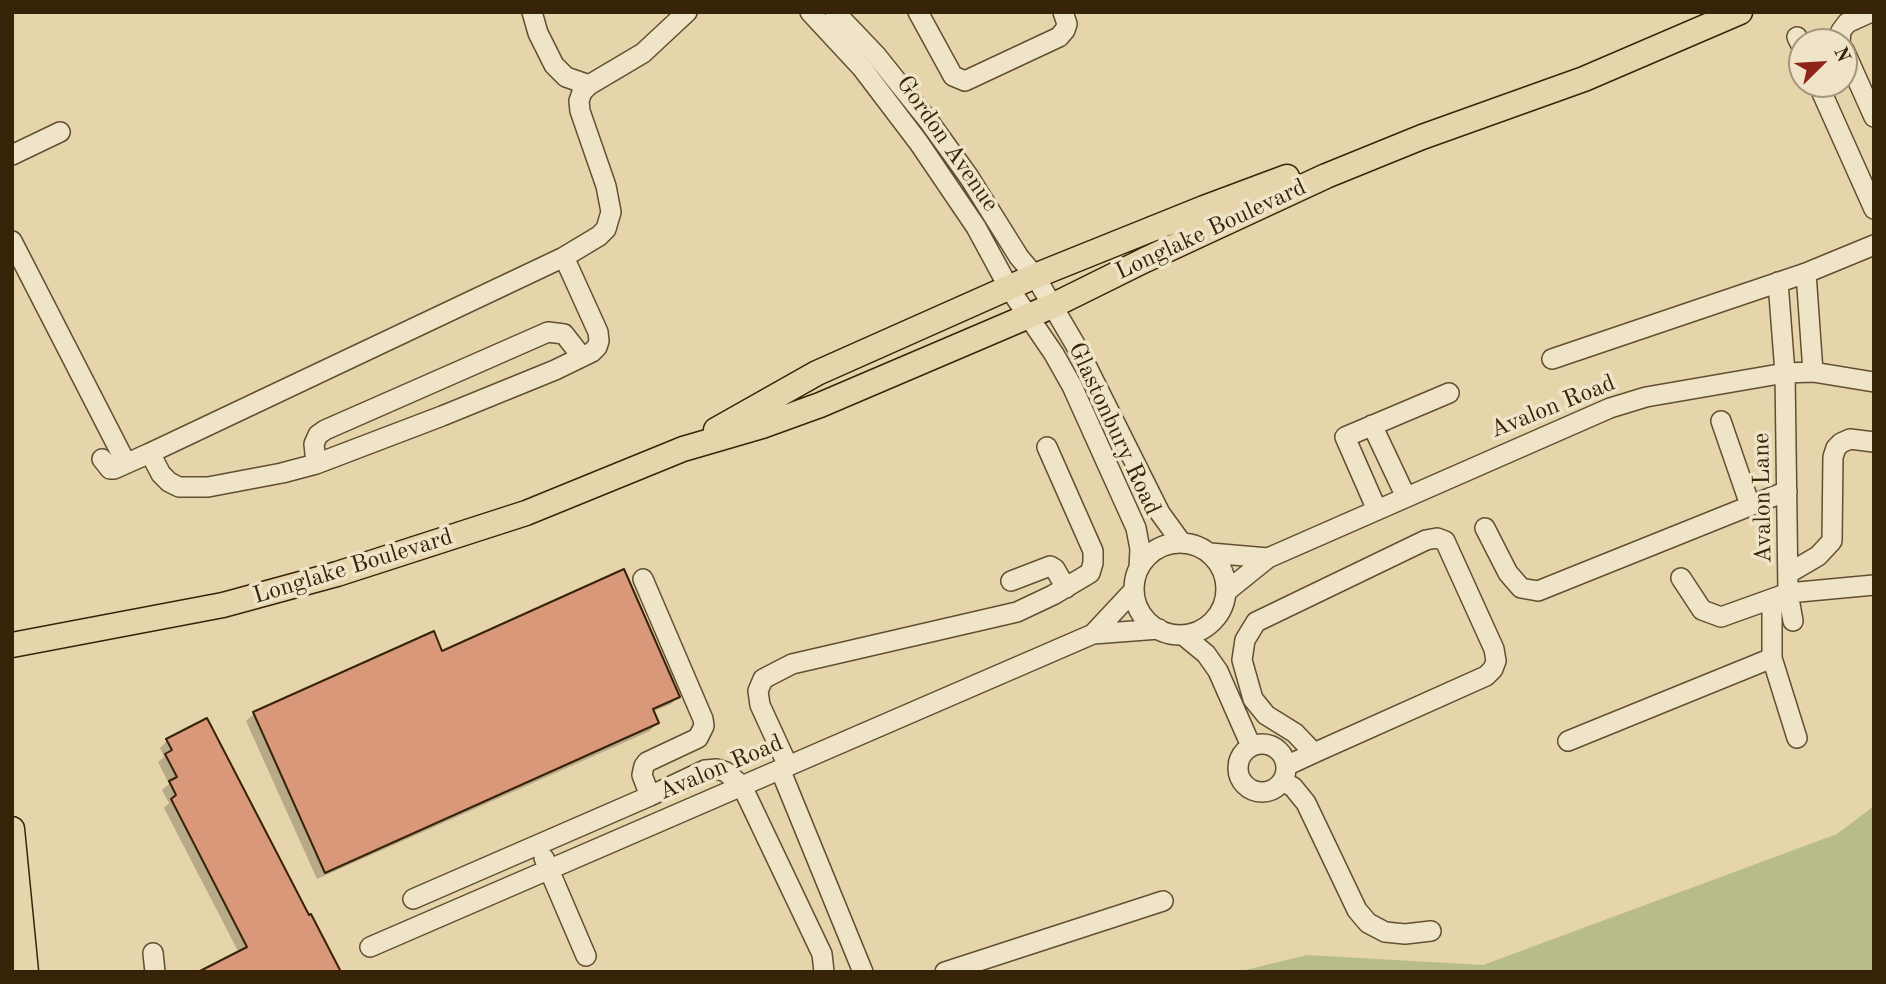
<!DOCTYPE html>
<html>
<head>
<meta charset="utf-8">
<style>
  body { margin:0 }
  #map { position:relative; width:1886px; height:984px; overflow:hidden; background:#e6d4ab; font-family:"Old Standard TT",serif }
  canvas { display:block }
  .frame { position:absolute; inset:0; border:14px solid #362308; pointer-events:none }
  .north { position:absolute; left:1788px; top:28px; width:70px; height:70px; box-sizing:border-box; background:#efe3c8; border:2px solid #a5967b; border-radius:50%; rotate:66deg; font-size:19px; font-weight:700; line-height:28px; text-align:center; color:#362308 }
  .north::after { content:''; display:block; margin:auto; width:24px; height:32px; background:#8f2418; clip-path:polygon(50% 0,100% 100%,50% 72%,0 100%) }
</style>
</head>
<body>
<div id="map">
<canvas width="1886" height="984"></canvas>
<div class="frame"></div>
<div class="north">N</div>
</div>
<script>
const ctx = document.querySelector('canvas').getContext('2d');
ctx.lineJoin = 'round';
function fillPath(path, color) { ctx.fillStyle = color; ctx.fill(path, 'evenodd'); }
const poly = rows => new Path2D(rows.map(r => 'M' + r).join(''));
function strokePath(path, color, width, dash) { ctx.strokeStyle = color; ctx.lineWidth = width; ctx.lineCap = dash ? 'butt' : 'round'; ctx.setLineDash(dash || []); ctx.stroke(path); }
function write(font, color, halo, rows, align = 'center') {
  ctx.font = font + ' "Old Standard TT",serif'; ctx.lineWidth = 7; ctx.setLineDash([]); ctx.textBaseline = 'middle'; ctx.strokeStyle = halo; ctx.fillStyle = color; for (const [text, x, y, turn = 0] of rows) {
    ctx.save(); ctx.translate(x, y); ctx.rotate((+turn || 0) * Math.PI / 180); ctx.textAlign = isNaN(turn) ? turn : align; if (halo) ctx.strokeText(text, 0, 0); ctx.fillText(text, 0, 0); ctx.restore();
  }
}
fillPath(poly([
  [1874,806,1874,972,1237,972,1307,955,1483,965,1837,834]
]), '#b7bc88');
fillPath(poly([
  [441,653,678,697,671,704,652,712,657,723,650,731,317,879,246,721,254,714],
  [167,741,339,972,239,953,164,808,169,803,162,790,169,784,158,762,164,757,160,748]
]), '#0003');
const building = poly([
  [624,569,680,697,653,709,659,723,325,873,253,712,434,631,442,651,624,569],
  [207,718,309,915,311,914,341,972,198,972,247,947,171,799,176,795,169,781,177,777,165,754,172,750,166,739,207,718]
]);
fillPath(building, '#d9987a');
strokePath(building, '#362308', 2);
const minor = poly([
  [532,12,538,33,554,65,566,77,589,85],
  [810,12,862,68,919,143,976,227,1009,288,1054,354,1072,386,1136,528,1140,549,1139,568],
  [835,12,876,55,928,120,969,177,1019,257,1035,276,1079,351,1160,513,1181,542],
  [918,12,953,76,965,81,1059,37,1065,30,1067,24,1063,12],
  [1797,37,1802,47],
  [1840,42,1841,31,1847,23,1871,12],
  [1844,50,1874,117],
  [1818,84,1874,209],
  [12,155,60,132],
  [12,241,126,463],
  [1806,273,1813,372],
  [1778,282,1785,373,1788,593,1793,621],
  [1552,359,1806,273,1874,245],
  [1721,421,1750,505],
  [1372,425,1406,497],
  [150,453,564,257],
  [102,459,110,469,114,469,150,453,161,474,169,482,179,487,208,487,282,473,316,464,442,416,555,370,592,352,597,347,599,341,598,332,564,257,599,236,606,229,611,212,606,186,580,111,579,101,582,92,589,85,643,53,687,12],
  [316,464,314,444,318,435,325,430,548,332,564,334,582,357],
  [1377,510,1345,437,1449,393],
  [1485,528,1508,573,1521,588,1538,591,1787,491],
  '1134 589a46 46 0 1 1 92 0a46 46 0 1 1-92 0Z',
  [1210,553,1268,558],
  [1789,573,1818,556,1832,541,1833,457,1836,448,1841,443,1850,439,1874,442],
  [1681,578,1702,610,1721,617,1788,593,1874,585],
  [643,579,703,719,704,726,698,738,647,762,644,766,642,775,650,796,705,770,717,769,726,772,742,786,822,954,824,972],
  [1011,581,1050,566,1055,569,1066,588],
  [1227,591,1268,558,1610,408,1646,397,1785,373,1813,372,1874,382],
  [1772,599,1772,658,1797,738],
  [1093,634,1134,590],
  [1183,635,1206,654,1218,671,1251,746],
  [1568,741,1772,658],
  '1238 768a24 24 0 1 1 48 0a24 24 0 1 1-48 0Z',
  [788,766,760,705,758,691,763,679,792,664,1017,612,1053,595,1090,573,1093,563,1093,551,1047,447],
  [1286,766,1314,753,1486,676,1493,669,1496,661,1494,649,1445,541,1437,538,1426,540,1256,622,1245,640,1242,660,1253,699,1266,715,1295,733,1314,753],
  [780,769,863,972],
  [1282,781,1293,787,1306,803,1357,910,1368,923,1385,932,1405,934,1431,931],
  [544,858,586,956],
  [413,899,650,796],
  [370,947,1093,634,1159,629],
  [153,953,155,972],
  [945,972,1163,901]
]);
const major = poly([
  [716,430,817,373,1035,276,1204,208,1287,177],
  [12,645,223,605,337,574,526,513,683,449,762,426,820,405,1052,306,1145,260,1326,176,1422,137,1584,79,1740,12],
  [12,829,26,972]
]);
strokePath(minor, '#624f31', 22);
strokePath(major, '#362308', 27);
strokePath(minor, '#efe3c8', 19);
strokePath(major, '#e6d4ab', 24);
write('24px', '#362308', '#efe3c8', [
  ["Gordon Avenue",947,144,55],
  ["Longlake Boulevard",1211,230,-25],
  ["Avalon Road",1553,407,-22],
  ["Glastonbury Road",1114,429,65],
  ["Avalon Lane",1763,498,-91],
  ["Longlake Boulevard",353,567,-17],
  ["Avalon Road",721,768,-23]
]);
</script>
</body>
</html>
